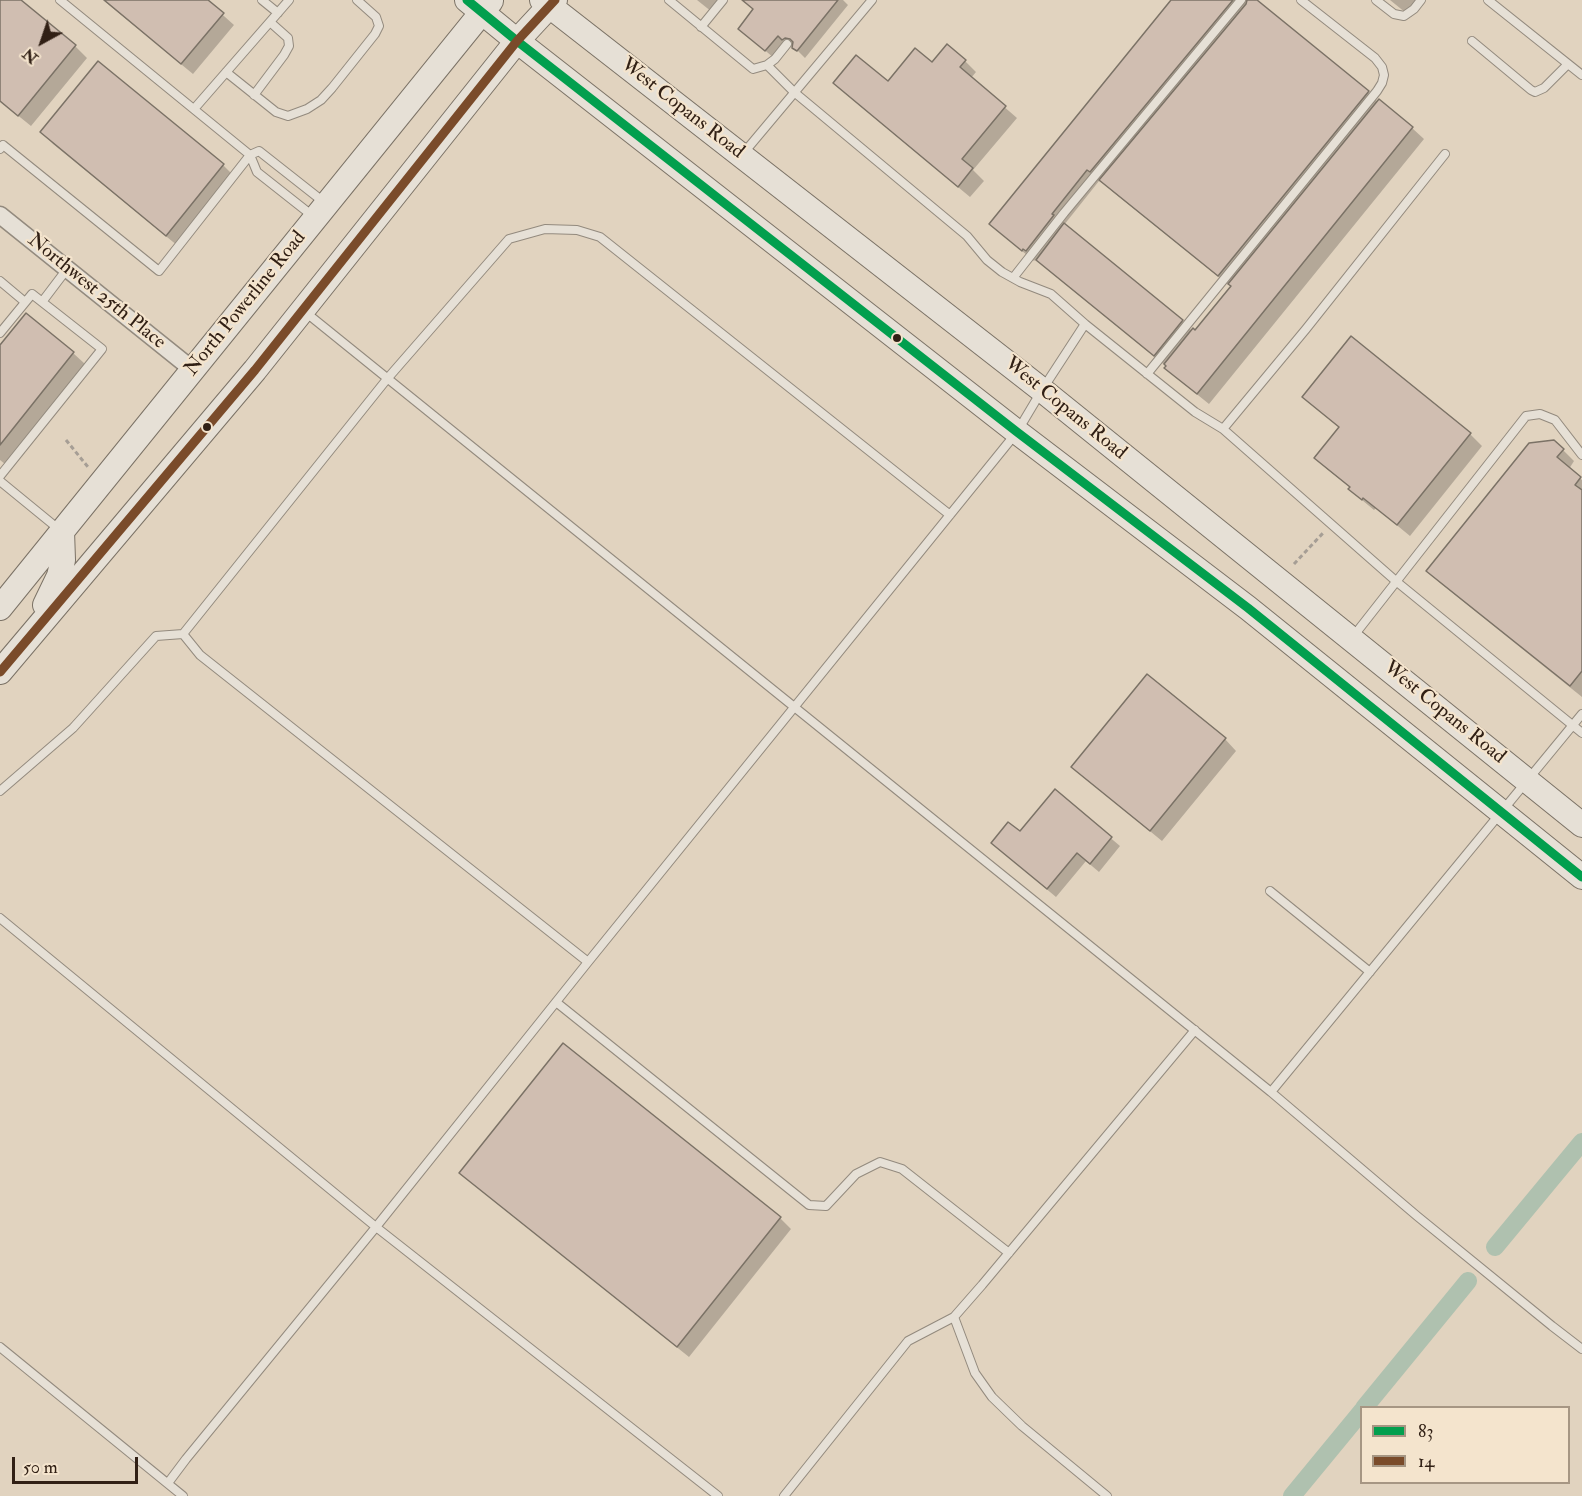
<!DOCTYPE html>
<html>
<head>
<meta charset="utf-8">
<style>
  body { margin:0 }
  #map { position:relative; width:1582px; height:1496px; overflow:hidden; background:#e1d3bf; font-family:"IM FELL Double Pica",serif }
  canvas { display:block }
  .legend { position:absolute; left:1360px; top:1406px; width:210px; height:78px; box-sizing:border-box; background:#f4e4cd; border:2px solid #a69683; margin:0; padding:8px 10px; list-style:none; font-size:18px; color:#312015 }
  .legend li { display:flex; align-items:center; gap:12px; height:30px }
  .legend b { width:30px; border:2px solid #a69683 }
  .north { position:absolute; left:12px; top:12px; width:60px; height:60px; -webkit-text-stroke:4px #f4e4cd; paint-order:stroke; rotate:220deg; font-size:16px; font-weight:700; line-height:24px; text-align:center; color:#312015 }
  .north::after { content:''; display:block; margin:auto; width:21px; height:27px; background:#312015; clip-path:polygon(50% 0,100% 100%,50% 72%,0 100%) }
  .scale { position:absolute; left:12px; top:1457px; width:126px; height:27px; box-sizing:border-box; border:3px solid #312015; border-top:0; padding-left:8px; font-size:18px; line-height:21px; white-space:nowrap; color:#312015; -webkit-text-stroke:4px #f4e4cd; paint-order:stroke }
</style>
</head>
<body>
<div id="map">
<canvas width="1582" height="1496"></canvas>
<ul class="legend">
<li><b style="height:8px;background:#029f4e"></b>83</li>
<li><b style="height:8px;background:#7a4b2a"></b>14</li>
</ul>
<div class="north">N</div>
<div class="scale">50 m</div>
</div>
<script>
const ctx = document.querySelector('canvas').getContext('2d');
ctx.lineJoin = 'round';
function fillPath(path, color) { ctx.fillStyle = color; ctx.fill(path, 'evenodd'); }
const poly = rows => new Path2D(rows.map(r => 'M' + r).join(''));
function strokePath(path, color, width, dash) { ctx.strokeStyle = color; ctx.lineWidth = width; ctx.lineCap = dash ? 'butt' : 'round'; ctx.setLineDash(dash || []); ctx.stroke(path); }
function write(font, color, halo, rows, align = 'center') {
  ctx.font = font + ' "IM FELL Double Pica",serif'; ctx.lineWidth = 4.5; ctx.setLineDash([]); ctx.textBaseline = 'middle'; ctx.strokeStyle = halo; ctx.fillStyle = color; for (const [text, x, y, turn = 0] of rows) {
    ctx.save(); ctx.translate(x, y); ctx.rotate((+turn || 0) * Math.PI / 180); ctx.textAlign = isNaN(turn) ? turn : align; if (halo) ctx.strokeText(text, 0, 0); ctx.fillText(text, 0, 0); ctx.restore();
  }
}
fillPath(poly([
  [0,0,18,0,75,46,87,58,31,126,0,101],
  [103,0,206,0,234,25,193,74],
  [697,0,721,0,712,12],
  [742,0,843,0,848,5,805,58,793,46,791,47,786,43,774,58,748,36,755,10],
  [1173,0,1254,0,1368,92,1378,102,1379,101,1412,128,1424,139,1209,404,1178,379,1166,368,1167,367,1049,271,1039,261,1038,262,1035,260,1034,261,1003,235,991,224],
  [1099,181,1102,183,1103,182,1113,192,1231,287,1195,332,1192,331,1182,321,1064,225],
  [1390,0,1425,0,1411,17],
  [965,61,976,72,971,78,1017,118,973,170,984,181,970,197,846,94,835,83,888,83,932,64],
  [98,63,223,165,235,177,178,246,53,144,42,132],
  [26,315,73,353,85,364,5,464,0,460,0,348],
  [1351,339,1470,434,1482,446,1410,536,1376,508,1374,510,1362,500,1351,488,1328,470,1316,458,1340,428,1316,408,1304,397],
  [1563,450,1574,461,1569,469,1582,480,1582,697,1440,583,1428,571],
  [1225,739,1236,751,1162,841,1085,778],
  [1055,791,1120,846,1099,872,1086,861,1056,897,1001,851,1020,834],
  [461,1173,780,1218,791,1229,689,1357,473,1184]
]), '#0003');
strokePath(poly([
  [1495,1247,1582,1142],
  [1364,1408,1468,1281],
  [1292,1496,1362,1411]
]), '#afc1af', 18);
const building = poly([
  [0,0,21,0,76,45,18,116,0,101,0,0],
  [104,0,208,0,224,13,181,64,104,0],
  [742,0,838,0,797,51,792,48,793,42,790,39,785,38,782,40,778,36,765,51,738,29,753,9,742,0],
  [1171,0,1233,0,1090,172,1087,170,1052,214,1054,215,1026,251,1023,249,1022,251,989,224,1171,0],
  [1247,0,1257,0,1369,91,1218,276,1099,180,1246,4,1247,0],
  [947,44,966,60,960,67,1006,106,962,159,973,168,958,187,833,83,856,55,888,81,915,48,932,62,947,44],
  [98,61,224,164,166,236,40,132,98,61],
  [1379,99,1413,127,1197,394,1164,368,1166,366,1164,364,1193,328,1195,330,1231,286,1228,284,1379,99],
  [1064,223,1183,320,1154,356,1036,260,1064,223],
  [26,313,74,352,0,445,0,345,26,313],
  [1351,336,1471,433,1397,525,1363,498,1362,500,1348,489,1350,487,1314,458,1339,427,1302,397,1351,336],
  [1554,440,1564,449,1557,457,1581,477,1575,485,1582,490,1582,671,1570,686,1426,571,1529,443,1554,440],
  [1147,674,1226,738,1150,831,1071,767,1147,674],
  [1055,789,1112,837,1090,864,1077,853,1047,889,991,843,1008,822,1020,831,1055,789],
  [563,1043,781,1217,677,1347,459,1173,563,1043]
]);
fillPath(building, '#d0beb1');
strokePath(building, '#7b7266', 1.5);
const lane = poly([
  [60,0,250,155,257,172,314,217],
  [262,0,278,13],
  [669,0,753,69,767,65,794,92,967,236,987,260,1002,272,1020,282,1051,294,1085,324],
  [1376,0,1394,14,1404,16,1414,9,1421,0],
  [1488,0,1582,75],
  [701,27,723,0],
  [1472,41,1531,90,1535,92,1544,88,1568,64],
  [767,65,775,59,787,44],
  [226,72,276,112,288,116,307,109,321,100,332,88,375,34,379,26,376,17,357,0],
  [254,95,284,55,289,46,288,38,270,22],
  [194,109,289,0],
  [0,149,3,145,159,271,250,155,259,151,325,203],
  [742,155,872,0],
  [1013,278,1064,213,1241,0],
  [0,281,25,302],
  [42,302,67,269],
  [304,311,1271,1092,1417,1216,1552,1326,1582,1349],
  [0,333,32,294,102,349,0,476],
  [1147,374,1377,91,1382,83,1384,75,1382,67,1375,58,1301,0],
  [1223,429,1306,329,1445,154],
  [0,481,61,531],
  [183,634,200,655,588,962],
  [1352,638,1526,416,1540,414,1555,420,1582,455],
  [0,791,73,728,156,636,183,634,387,379,509,239,545,229,577,230,600,237,950,515],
  [1270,891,1370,972],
  [0,918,376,1227,718,1496],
  [556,1002,809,1205,826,1206,856,1174,880,1162,902,1169,1009,1253],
  [1271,1092,1582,714],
  [954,1317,975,1373,992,1397,1022,1426,1107,1496],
  [0,1347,183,1496],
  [168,1483,186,1459,376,1227,588,962,1017,432,1042,390,1085,324,1195,412,1223,429,1397,582,1582,733],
  [784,1496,908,1341,954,1317,982,1285,1195,1030]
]);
const street = poly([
  [0,215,193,370]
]);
const secondary = poly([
  [467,0,517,41,1017,432,1248,608,1582,877],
  [542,0,1042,390,1582,825],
  [45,605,59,576,63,560,62,531],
  [0,608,491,1],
  [0,672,255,370,517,41,555,0]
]);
strokePath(lane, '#938a7e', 10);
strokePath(street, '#938a7e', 19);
strokePath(secondary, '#7b7266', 26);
strokePath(poly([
  [66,440,88,467],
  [1294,564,1324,532]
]), '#a69e95', 3, [4.5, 3]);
strokePath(lane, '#e6e0d6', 8);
strokePath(street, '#e6e0d6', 16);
strokePath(secondary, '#e6e0d6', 24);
strokePath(poly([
  [467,0,517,41,1017,432,1248,608,1582,877]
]), '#029f4e', 9);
strokePath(poly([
  [0,672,255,370,517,41,555,0]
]), '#7a4b2a', 9);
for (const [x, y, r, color] of [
  [897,338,5,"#312015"],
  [207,427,5,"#312015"]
]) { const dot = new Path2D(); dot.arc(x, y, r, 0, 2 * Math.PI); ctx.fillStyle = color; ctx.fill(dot); strokePath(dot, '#f4e4cd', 2); }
write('20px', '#312015', '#f4e4cd', [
  ["West Copans Road",682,109,38],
  ["Northwest 25th Place",96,292,39],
  ["North Powerline Road",246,304,-51],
  ["West Copans Road",1065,409,39],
  ["West Copans Road",1444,713,39]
]);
</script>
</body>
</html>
